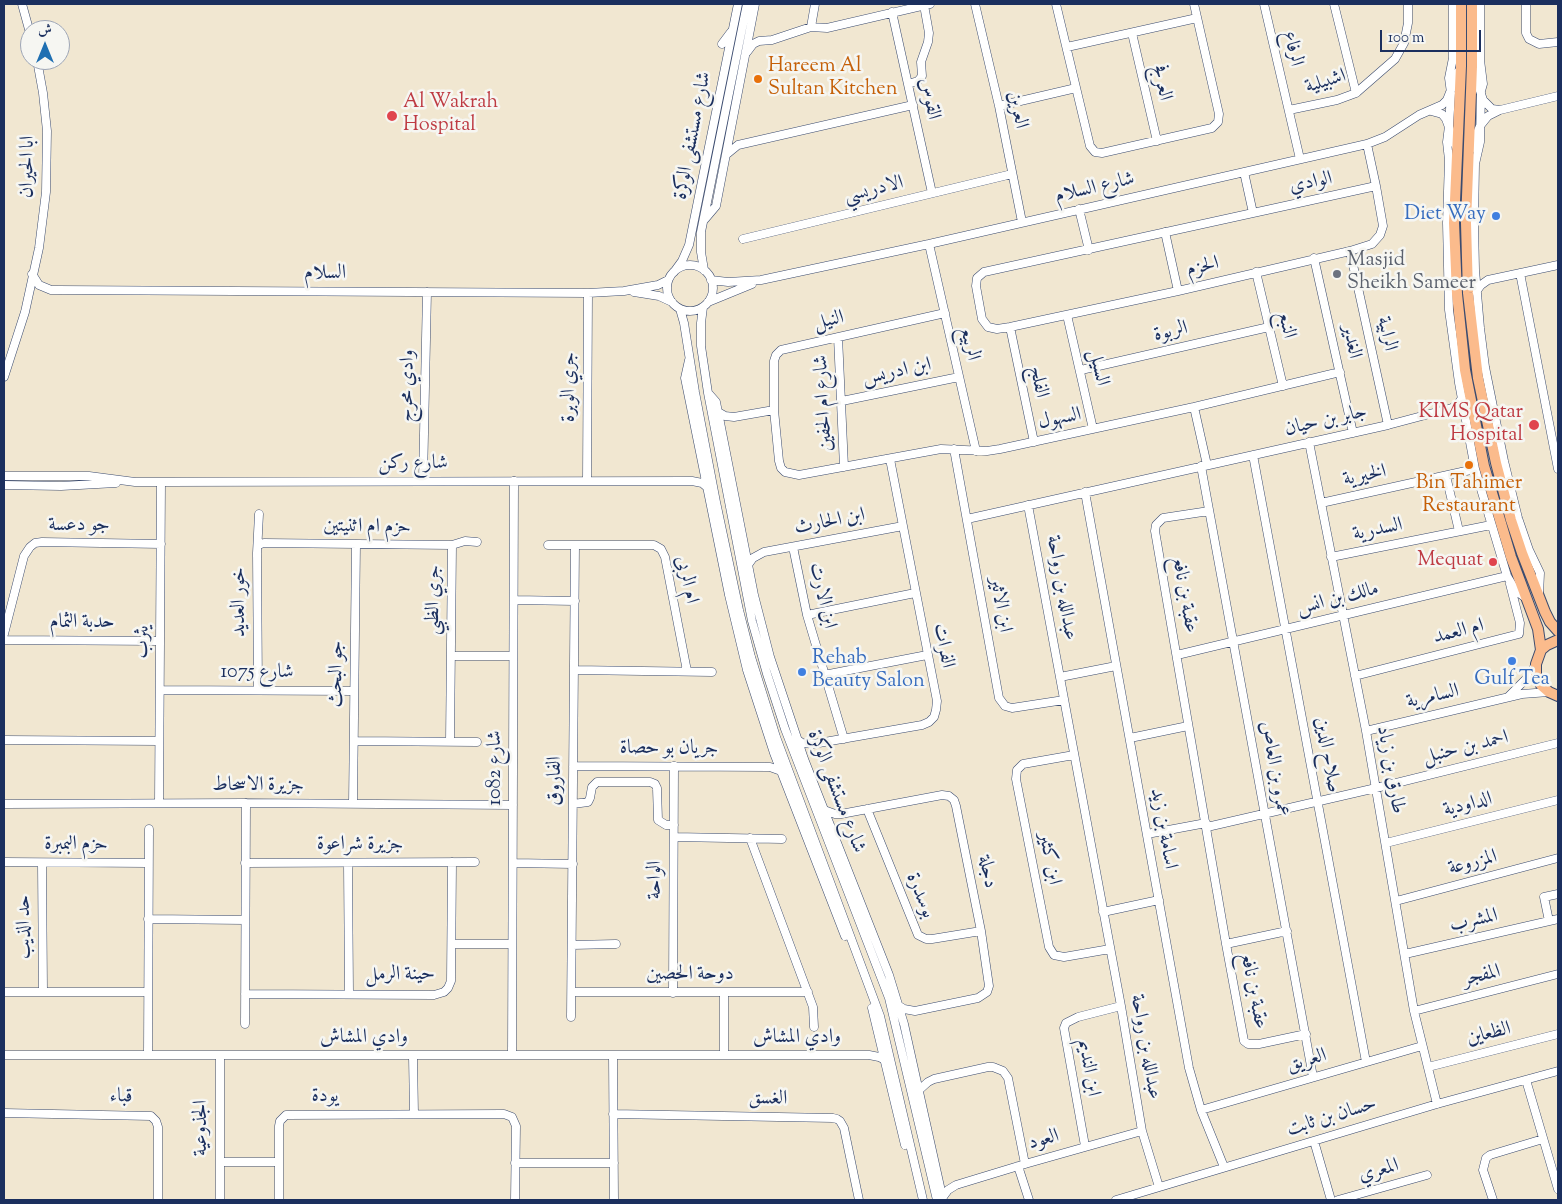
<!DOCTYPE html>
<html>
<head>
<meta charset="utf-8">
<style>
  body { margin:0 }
  #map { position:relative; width:1562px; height:1204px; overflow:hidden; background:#f1e7d1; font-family:"Sorts Mill Goudy",Amiri,serif }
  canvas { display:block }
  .frame { position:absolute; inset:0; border:5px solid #1b2f5e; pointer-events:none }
  .north { position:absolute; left:20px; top:20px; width:50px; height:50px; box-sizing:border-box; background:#f6f6f2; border:1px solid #9ea6b7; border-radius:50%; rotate:0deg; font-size:14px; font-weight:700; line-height:20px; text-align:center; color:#1b2f5e }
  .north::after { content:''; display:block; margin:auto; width:18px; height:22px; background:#1f6fb2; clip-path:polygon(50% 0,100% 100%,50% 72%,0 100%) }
  .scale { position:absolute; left:1380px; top:30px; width:101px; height:22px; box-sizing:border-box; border:2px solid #1b2f5e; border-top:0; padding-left:6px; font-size:15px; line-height:18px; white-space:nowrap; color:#1b2f5e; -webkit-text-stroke:4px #f6f6f2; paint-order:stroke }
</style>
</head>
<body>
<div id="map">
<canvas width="1562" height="1204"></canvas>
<div class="frame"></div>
<div class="north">ش</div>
<div class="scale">100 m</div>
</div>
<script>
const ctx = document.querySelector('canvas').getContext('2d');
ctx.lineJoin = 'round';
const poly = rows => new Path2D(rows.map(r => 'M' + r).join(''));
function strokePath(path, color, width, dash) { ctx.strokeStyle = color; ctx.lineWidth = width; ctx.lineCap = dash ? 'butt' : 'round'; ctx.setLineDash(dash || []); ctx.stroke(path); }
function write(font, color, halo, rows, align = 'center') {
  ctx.font = font + ' "Sorts Mill Goudy",Amiri,serif'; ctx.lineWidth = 5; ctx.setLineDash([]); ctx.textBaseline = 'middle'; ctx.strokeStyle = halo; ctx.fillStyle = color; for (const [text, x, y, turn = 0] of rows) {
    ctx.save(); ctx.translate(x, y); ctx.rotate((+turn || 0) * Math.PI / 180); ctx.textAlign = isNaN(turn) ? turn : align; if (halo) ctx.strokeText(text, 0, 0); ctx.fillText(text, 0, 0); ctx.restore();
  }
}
const minor = poly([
  [22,4,30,33],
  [975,4,999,106,1022,222],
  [1056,4,1090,146,1095,152,1102,153,1212,128,1218,122,1219,114,1194,4],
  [1264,4,1300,159],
  [1334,4,1356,93],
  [1453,4,1453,58,1449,78,1451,93,1449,126,1447,142,1449,160,1447,223,1449,310,1459,383,1475,469,1507,576,1516,591,1526,598],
  [1480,4,1480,60,1483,84,1481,91,1480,142,1475,164,1474,223,1475,270,1480,328,1485,367,1504,461,1518,518,1529,550,1540,573,1539,595],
  [1526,4,1526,33,1529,39,1539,44,1558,42],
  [892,12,932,193],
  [811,27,815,4],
  [1132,33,1157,141],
  [722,44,731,32],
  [1067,47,1197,18],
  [747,52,753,44,759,41,772,40,811,27,827,28,930,4],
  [1473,69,1483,100,1492,109,1500,110],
  [908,84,918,81,922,76,921,62,928,42,929,33,924,5],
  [999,106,1076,88],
  [1289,110,1337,100,1356,93,1395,59,1404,43,1408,23,1408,4],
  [1431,111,1442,114,1446,119,1457,149],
  [1367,144,1376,186,1383,226,1380,235,1372,244,1350,251,1178,291,1010,327,997,329,988,327,982,319,976,286,977,278,984,272,1376,186],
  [1470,150,1480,126,1488,116,1500,110,1558,96],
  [727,154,738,145,913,105],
  [1244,172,1253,213],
  [1079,209,1089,250],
  [705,219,716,206,755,4],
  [1165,232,1178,291],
  [743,239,1012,174],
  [929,244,976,451],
  [1350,251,1388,425],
  [1314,258,1353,433],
  '667 288a23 23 0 1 1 46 0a23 23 0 1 1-46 0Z',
  [704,270,701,252,701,232,747,4],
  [674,272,682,261,689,245,738,4],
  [1256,272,1283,386],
  [1520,273,1558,469],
  [32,274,39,285,51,290,57,290,588,293,624,291,658,285,668,280],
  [711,280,728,282,761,280,929,244,1367,144,1385,137,1419,115,1442,105,1447,100,1458,72],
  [634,292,659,296,672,302],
  [1476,292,1481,285,1488,280,1558,265],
  [708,302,752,284],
  [703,307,701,323,701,346,708,393,752,621,767,674,785,729,889,998,937,1200],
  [680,309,684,323,695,392,716,502,739,610,751,657,776,737,880,1016,923,1200],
  [945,313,781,350,776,355,774,361,774,410,779,461,781,468,785,472,799,475,941,449,987,451,1000,449,1194,407,1340,372],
  [1067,315,1093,429],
  [1010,327,1034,442],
  [838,337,844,467],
  [689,360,685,378,729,595,747,670,774,753,845,936],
  [1081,370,1269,327],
  [4,377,25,312,39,248,46,192,47,131,43,93,37,60],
  [709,394,716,402,754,595,770,657,804,759,889,975,904,1024,943,1200],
  [842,401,959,377],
  [1194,407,1207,465],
  [718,412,725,416,734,417,774,410],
  [1309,442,1366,731,1414,1011,1437,1104],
  [954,449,999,698,1005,706,1012,708,1064,700],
  [1253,455,1366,1062],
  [1201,466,1313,1077],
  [4,476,89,476,135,482,161,482,692,481,702,483,708,488],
  [1446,476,1459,531],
  [423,481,427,292],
  [587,481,588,293],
  [4,485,61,486,116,483],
  [1085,492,1189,1068,1201,1110,1224,1167],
  [1321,503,1475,469],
  [1028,505,1121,1006,1142,1131,1159,1187],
  [1209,511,1163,518,1156,525,1155,531,1226,944,1244,1041,1248,1044,1259,1044,1306,1034],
  [967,519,1388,425,1452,408,1458,404,1462,398],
  [258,545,264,543,452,545,465,541,477,542],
  [548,545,654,545,661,549,665,557,687,671],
  [793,547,807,615,844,739],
  [1331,557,1491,525],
  [748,565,753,558,764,552,903,526],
  [514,600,575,601],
  [807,615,915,593],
  [4,634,24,556,30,547,35,543,42,542,161,544],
  [4,640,160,641],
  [1177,655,1507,576],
  [451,656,513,656],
  [574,670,712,672],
  [824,675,927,655],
  [1355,676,1519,634,1520,623,1510,584],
  [1060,677,1116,666],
  [160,690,354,691],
  [258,690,257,553,259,514],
  [1508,697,1528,677,1536,664],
  [1366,731,1522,694,1549,692],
  [795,738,802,743,813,744,922,725,929,722,934,717,936,710,937,701,890,459],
  [1130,738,1188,726],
  [4,740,159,741],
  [354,741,477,742],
  [450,742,452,545],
  [1074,755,1023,764,1017,770,1016,779,1049,947,1054,955,1064,957,1110,949],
  [573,766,770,767,781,771],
  [159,803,161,482],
  [4,804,246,803,513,805],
  [353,804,356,544],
  [573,804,588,802,590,798,592,787,597,782,650,782,655,784,657,788,658,820,666,825,674,825],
  [867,809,918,935,926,939,932,939,981,931],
  [824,810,835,814,841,814,942,795,949,796,954,800,956,806,981,931,989,986,987,992,978,998,915,1011,904,1009,896,1004],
  [1207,827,1376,788,1558,743],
  [1147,834,1206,823],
  [674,837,782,839],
  [750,838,813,1007,814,1027],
  [1386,843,1558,800],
  [4,862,148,863],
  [42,863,43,992],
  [245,863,475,862],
  [348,863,349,994],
  [513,863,573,864],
  [1396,901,1558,858],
  [1103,912,1159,900],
  [148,919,245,920],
  [1549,921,1544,897,1558,894],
  [452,944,512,944],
  [1226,944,1287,931],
  [572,945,616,944],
  [1405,954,1558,919],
  [4,992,148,992],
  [572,992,808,992],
  [673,993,674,766],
  [724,993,724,1055],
  [245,994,434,995,444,992,448,988,451,981,452,862],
  [872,1008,905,1145],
  [1414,1011,1558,974],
  [571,1017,575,545],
  [245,1024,246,803],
  [4,1055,869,1055,879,1057,885,1060,891,1070],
  [148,1055,149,829],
  [220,1055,220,1200],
  [512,1055,514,481],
  [613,1055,614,1200],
  [413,1056,414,1114],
  [1428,1067,1558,1034],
  [1526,1080,1558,1189],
  [918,1091,928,1082,934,1079,988,1067,993,1067,1003,1071,1008,1078,1025,1164],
  [1201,1110,1422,1046],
  [4,1113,151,1116,156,1121,158,1127,158,1200],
  [613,1114,833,1118,837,1119,840,1121,844,1128,859,1200],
  [1314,1141,1331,1200],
  [1085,1146,1064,1028,1066,1023,1078,1017,1121,1006],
  [220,1162,278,1162],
  [515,1163,614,1163],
  [1018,1166,1029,1200],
  [942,1198,948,1190,956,1185,1025,1164,1142,1131],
  [279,1200,279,1126,280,1121,286,1115,504,1114,512,1117,516,1126,515,1200],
  [1116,1200,1437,1104,1558,1071],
  [1338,1200,1427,1175],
  [1493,1200,1483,1170,1486,1158,1490,1155,1543,1139]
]);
const major = poly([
  [1461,4,1461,66,1454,223,1457,294,1465,370,1484,466,1511,557,1538,629,1541,650],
  [1472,4,1472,66,1466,223,1468,293,1478,378,1496,463,1511,520,1522,553,1545,612,1550,622,1558,631],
  [1558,640,1547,645,1541,650,1536,664,1536,675,1541,685,1549,692,1558,696]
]);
strokePath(minor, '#3b4b6f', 9);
strokePath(major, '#3b4b6f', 12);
strokePath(minor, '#fff', 8);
strokePath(major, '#fbbb8c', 10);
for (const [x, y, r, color] of [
  [758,79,5,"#e8710a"],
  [392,116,6,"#e0444e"],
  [1496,216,5,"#3f7fe0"],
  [1337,274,5,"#6b7280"],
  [1534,425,6,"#e0444e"],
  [1469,465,5,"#e8710a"],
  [1493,562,5,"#e0444e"],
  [1512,661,5,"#3f7fe0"],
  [802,672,5,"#3f7fe0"]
]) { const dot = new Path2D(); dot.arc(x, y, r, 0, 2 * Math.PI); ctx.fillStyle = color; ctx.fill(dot); strokePath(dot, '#f6f6f2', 2); }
write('20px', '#1b2f5e', '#f6f6f2', [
  ["الرفاع",1291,49,77],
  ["العرفج",1160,83,77],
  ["اشبيلية",1326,83,-17],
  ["القوس",928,99,78],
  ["العرين",1016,110,78],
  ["شارع مستشفى الوكرة",694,136,-79],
  ["ابا الحيران",29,167,-89],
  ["الوادي",1311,184,-12],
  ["شارع السلام",1095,189,-13],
  ["الادريسي",874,191,-14],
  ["الحزم",1203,268,-13],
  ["السلام",325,275],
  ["النيل",829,322,-13],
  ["النبع",1285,325,77],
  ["الربوة",1171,333,-13],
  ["الرابية",1385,334,78],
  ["الغدير",1350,342,78],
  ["الربيع",968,344,77],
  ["السيل",1097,368,77],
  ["ابن ادريس",897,373,-12],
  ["الفلج",1037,382,78],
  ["وادي محرج",409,386,-89],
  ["جري الوبرة",571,387,-90],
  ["شارع ام الحفين",825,403,-93],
  ["السهول",1060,420,-12],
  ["جابر بن حيان",1326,422,-13],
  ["شارع ركن",413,465],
  ["الخيرية",1365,477,-12],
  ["ابن الحارث",830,523,-11],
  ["جو دعسة",79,527],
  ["حزم ام اثنيتين",367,528,1],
  ["السدرية",1378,531,-12],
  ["ام الربى",685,580,77],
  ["عبدالله بن رواحة",1060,588,80],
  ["عقبة بن نافع",1183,595,80],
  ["ابن الارت",821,596,77],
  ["جري الظبي",435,600,-89],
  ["مالك بن انس",1338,600,-14],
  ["خور العديد",241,602,-90],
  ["ابن الاثير",999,605,80],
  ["حدبة الثمام",82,624],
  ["ام العمد",1459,633,-14],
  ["يثرب",144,642,-89],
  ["الفرات",942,646,79],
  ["شارع 1075",257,674],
  ["جو البحث",338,674,-89],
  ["السامرية",1433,698,-13],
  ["احمد بن حنبل",1466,749,-14],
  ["جريان بو حصاة",669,750],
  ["صلاح الدين",1326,755,80],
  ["شارع 1082",497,768,-90],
  ["عمرو بن العاص",1273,769,80],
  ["طارق بن زياد",1389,770,80],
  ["الفاروق",557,781,-90],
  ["جزيرة الاسحاط",258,787],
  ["شارع مستشفى الوكرة",835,792,69],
  ["الداودية",1468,806,-14],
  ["اسامة بن زيد",1162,829,80],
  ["حزم البمبرة",76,846],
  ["جزيرة شراعوة",360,846],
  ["ابن كثير",1048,859,79],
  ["المزروعة",1473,864,-15],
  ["دجلة",986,872,79],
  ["الواحة",657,880,-90],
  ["بوسدرة",919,896,68],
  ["المشرب",1474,922,-13],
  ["حد الذيب",26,927,-90],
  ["حينة الرمل",400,976,-1],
  ["دوحة الحصين",690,976],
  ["المفجر",1482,977,-14],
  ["عقبة بن نافع",1252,991,79],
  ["الظعاين",1489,1035,-14],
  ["وادي المشاش",364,1039],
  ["وادي المشاش",797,1039],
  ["عبدالله بن رواحة",1144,1047,80],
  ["العريق",1307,1062,-16],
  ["ابن النديم",1087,1068,80],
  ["قباء",121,1098,1],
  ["يودة",325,1098],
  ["الغسق",768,1100,1],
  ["حسان بن ثابت",1332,1118,-17],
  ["الجذوعية",203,1128,-90],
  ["العود",1044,1141,-16],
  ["المعري",1379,1172,-16]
]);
write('20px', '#c56008', '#f6f6f2', [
  ["Hareem Al",768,68],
  ["Sultan Kitchen",768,91],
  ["Bin Tahimer",1469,485,"center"],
  ["Restaurant",1469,508,"center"]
], 'left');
write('20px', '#be3a42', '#f6f6f2', [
  ["Al Wakrah",403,104,"left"],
  ["Hospital",403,127,"left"],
  ["KIMS Qatar",1523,414],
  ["Hospital",1523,437],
  ["Mequat",1483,562]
], 'right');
write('20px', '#366cbe', '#f6f6f2', [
  ["Diet Way",1486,216],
  ["Rehab",812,660,"left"],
  ["Beauty Salon",812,683,"left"],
  ["Gulf Tea",1512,681,"center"]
], 'right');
write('20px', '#5b616d', '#f6f6f2', [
  ["Masjid",1347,262],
  ["Sheikh Sameer",1347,285]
], 'left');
</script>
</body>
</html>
